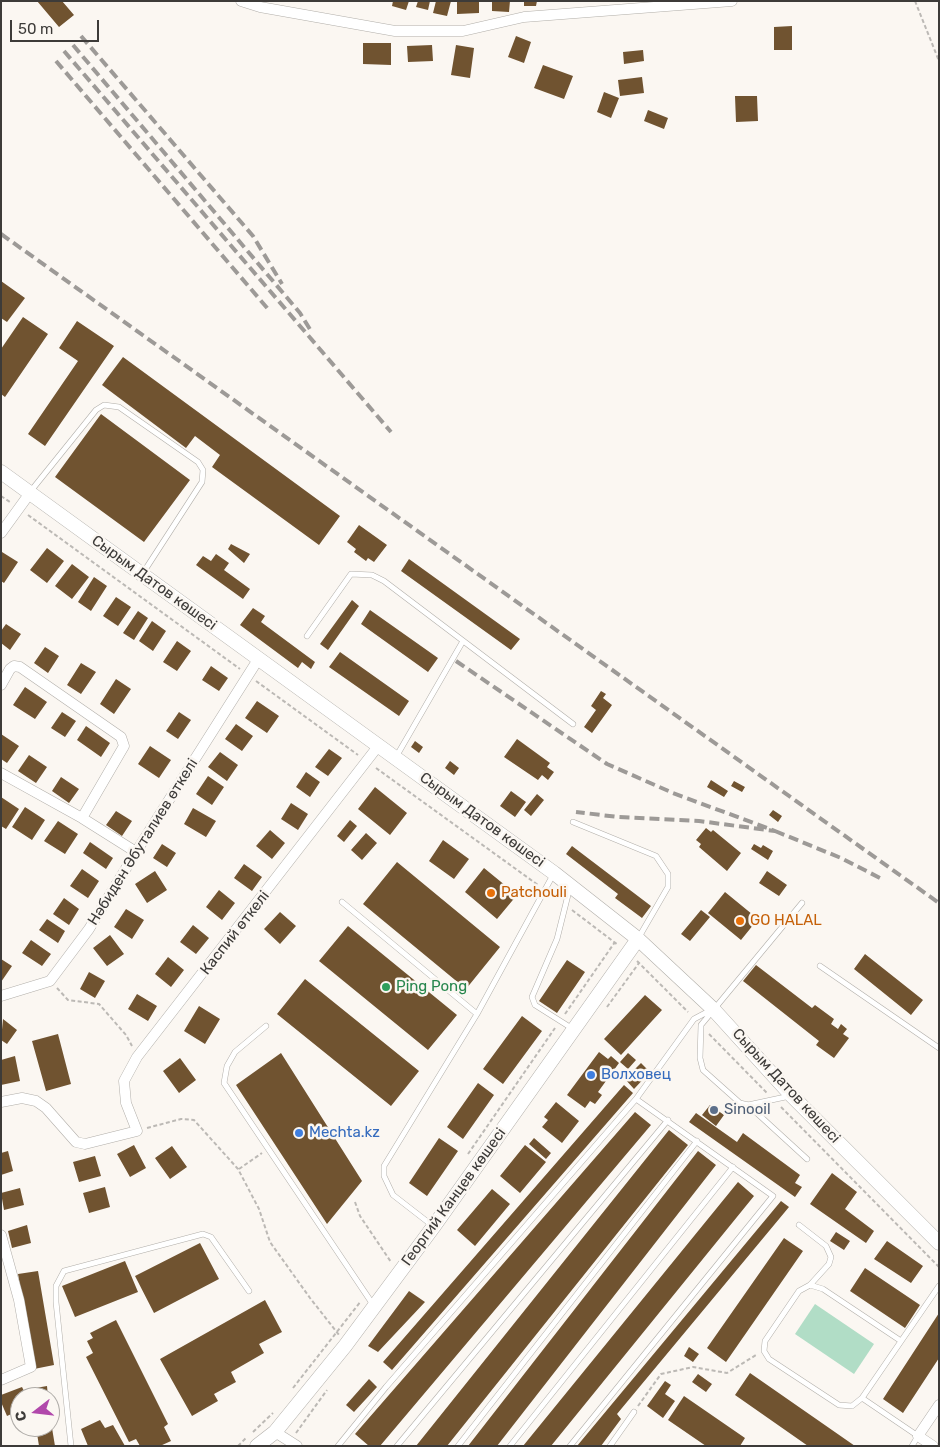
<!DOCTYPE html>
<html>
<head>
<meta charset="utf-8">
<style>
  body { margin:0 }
  #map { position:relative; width:940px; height:1447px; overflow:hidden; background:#fbf7f2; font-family:Rubik,sans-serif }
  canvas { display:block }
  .frame { position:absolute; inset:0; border:2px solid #3d3b39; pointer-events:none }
  .north { position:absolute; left:10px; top:1387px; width:50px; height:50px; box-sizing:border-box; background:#fbf7f2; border:1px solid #afaca8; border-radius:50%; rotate:254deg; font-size:14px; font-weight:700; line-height:20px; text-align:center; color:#3d3b39 }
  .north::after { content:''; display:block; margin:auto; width:18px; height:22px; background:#b148ab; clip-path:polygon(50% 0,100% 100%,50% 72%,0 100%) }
  .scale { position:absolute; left:10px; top:20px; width:89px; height:22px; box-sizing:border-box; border:2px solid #3d3b39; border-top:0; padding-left:6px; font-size:15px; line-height:18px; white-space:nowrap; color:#3d3b39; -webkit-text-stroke:4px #fbf7f2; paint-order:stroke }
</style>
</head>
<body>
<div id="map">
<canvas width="940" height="1447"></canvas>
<div class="frame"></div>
<div class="north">С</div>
<div class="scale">50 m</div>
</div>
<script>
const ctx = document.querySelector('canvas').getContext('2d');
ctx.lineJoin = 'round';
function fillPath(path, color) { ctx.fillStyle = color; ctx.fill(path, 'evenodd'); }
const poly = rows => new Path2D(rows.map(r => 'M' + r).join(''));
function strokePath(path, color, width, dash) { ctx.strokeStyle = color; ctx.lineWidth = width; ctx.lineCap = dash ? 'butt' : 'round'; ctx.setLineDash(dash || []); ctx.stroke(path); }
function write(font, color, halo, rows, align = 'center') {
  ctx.font = font + ' Rubik,sans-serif'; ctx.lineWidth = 5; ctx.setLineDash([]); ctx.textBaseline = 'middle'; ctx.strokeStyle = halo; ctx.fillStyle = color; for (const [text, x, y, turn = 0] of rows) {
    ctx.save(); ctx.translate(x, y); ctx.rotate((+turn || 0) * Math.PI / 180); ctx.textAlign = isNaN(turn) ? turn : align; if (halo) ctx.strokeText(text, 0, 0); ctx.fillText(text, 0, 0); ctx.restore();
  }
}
fillPath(poly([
  [815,1304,874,1344,854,1374,795,1334]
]), '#b1ddc6');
fillPath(poly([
  [37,1,62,1,74,15,59,27],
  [393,1,409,1,406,10,392,6],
  [418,1,430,1,428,10,416,7],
  [436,1,451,1,447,16,433,13],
  [457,1,479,1,479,13,457,14],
  [492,1,510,1,509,12,492,11],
  [524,1,537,1,536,6,524,6],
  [792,26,792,50,774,50,774,27],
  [516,36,531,42,524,63,508,57],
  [363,43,391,43,391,65,363,64],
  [432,45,433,61,408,62,407,46],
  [456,45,474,48,470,78,451,75],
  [643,50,644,61,624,64,623,52],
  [543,65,573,76,564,99,534,88],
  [642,77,644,93,620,96,618,80],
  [604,92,619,98,611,118,597,112],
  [735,96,757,96,758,121,736,122],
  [648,110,668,118,664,129,644,121],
  [1,281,25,298,7,322,1,318],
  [23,317,48,334,5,397,1,394,1,349],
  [77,321,114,346,45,446,28,434,78,361,59,348],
  [123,357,340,516,319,545,212,467,220,455,195,436,186,448,102,385],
  [101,414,190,480,144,542,55,477],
  [359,525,387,545,374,562,368,558,366,561,354,552,356,549,347,542],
  [231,544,250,554,244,563,228,549],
  [47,548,64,561,47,583,30,570],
  [2,552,18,562,4,583,1,581],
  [216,554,229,563,224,570,250,589,243,599,196,565,203,556,211,561],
  [409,559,520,639,511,650,401,571],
  [72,564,89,577,72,599,55,586],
  [94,577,107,586,91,611,78,602],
  [116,597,131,607,118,626,103,616],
  [352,600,359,606,328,650,320,644],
  [253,608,265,616,261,622,315,662,311,669,302,662,298,668,240,625],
  [370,610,438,658,428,672,361,624],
  [138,611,148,618,134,640,123,633],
  [152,621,166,631,153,651,139,641],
  [6,624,21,634,10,650,1,643,1,631],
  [177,641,191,651,177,671,163,662],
  [45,647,59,656,48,673,34,663],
  [340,652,409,701,399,716,329,667],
  [81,663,96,672,81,694,67,685],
  [211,666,228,678,219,691,202,680],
  [116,679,131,689,114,714,100,704],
  [25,687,47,702,35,719,13,705],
  [601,691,606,694,603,698,612,705,592,733,584,727,596,710,591,706],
  [257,701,279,716,267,733,245,718],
  [62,712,76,721,65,737,51,728],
  [179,712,191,720,178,739,166,731],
  [236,724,253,736,242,751,225,739],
  [86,726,110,743,101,757,77,740],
  [1,734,19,746,7,763,1,759],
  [517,739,550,763,547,767,554,772,548,780,542,775,538,780,504,757],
  [415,741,423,747,419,753,411,747],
  [150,746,171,760,159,778,138,764],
  [329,749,342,758,328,776,315,767],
  [220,752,238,765,227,781,208,767],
  [29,755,47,767,36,783,18,771],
  [450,761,459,768,454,775,445,768],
  [306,772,320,782,310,797,296,787],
  [208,776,224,787,212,805,196,794],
  [61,777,79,789,69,803,52,791],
  [711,780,728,791,724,797,707,787],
  [734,781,745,787,742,792,731,786],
  [375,787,407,813,390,835,358,809],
  [511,791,526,802,515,817,500,806],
  [537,794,544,800,531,816,524,810],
  [1,797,19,809,6,829,1,826],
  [291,803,308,814,298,830,281,819],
  [25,807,45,820,32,840,12,827],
  [193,808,216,821,206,837,184,824],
  [773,810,782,816,778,822,769,815],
  [116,811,132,821,122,836,106,825],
  [350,820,357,826,344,842,337,836],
  [58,821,78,834,65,854,44,841],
  [706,828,711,832,713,830,741,853,727,871,699,847,701,844,696,840],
  [270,830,285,843,272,859,256,846],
  [366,833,377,843,362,860,351,850],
  [443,840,469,859,454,879,429,861],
  [90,842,113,858,106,869,83,853],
  [162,844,176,853,167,867,153,858],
  [754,844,761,848,763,845,773,851,768,860,751,849],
  [572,846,651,906,642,918,615,898,618,894,566,854],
  [397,862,500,947,466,989,363,904],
  [244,864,262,877,252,891,234,878],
  [484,868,517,895,497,919,465,892],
  [82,869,99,881,88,898,70,886],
  [155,871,167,890,147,903,135,884],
  [767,871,787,885,779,896,759,883],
  [219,890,235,903,222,920,206,907],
  [725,892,758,919,741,940,708,913],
  [64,898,79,909,69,925,53,914],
  [126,909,144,920,132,939,114,927],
  [701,910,710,917,690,941,681,934],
  [280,912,296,926,280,944,264,929],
  [47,919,65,931,58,943,39,930],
  [193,925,209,938,196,954,180,942],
  [348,926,457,1015,428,1050,319,961],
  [110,935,124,954,107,966,93,948],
  [31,940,51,954,42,966,22,953],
  [865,954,923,1000,911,1015,854,969],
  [168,957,184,970,171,987,155,974],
  [1,959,12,966,1,982],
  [567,960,585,972,557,1013,539,1001],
  [756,965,812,1008,815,1005,834,1019,831,1024,838,1029,841,1024,847,1029,843,1034,849,1038,834,1058,816,1045,819,1041,743,981],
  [89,972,105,981,95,998,80,989],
  [305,979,419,1071,391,1106,277,1014],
  [137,994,157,1006,148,1021,128,1009],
  [645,995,662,1010,621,1055,604,1039],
  [199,1006,220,1019,205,1044,184,1031],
  [522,1016,542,1031,503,1084,483,1069],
  [3,1019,17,1030,7,1044,1,1040],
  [58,1034,71,1084,46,1091,32,1041],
  [599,1052,608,1059,611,1056,619,1063,598,1092,602,1095,595,1104,590,1101,585,1108,567,1095],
  [281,1053,362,1181,327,1224,236,1085],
  [628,1053,636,1060,628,1069,620,1062],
  [15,1056,20,1081,1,1085,1,1060],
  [180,1058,196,1080,179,1093,163,1071],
  [641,1063,650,1072,634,1089,625,1079],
  [478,1083,494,1095,463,1139,447,1127],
  [624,1085,633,1093,392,1370,383,1362],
  [556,1102,579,1121,562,1143,542,1127,548,1120,544,1117],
  [710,1105,724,1115,716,1126,702,1115],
  [635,1112,651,1125,380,1446,369,1446,355,1434],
  [696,1113,737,1142,743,1133,800,1175,795,1183,802,1187,795,1197,689,1122],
  [669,1130,688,1145,447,1446,416,1446],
  [439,1138,458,1151,427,1196,409,1183],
  [534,1138,551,1153,546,1159,529,1144],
  [134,1145,146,1168,130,1177,117,1154],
  [525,1145,546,1162,520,1193,500,1176],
  [172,1146,187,1167,170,1179,155,1158],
  [8,1151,13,1171,1,1175,1,1153],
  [698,1151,716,1165,497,1446,468,1446],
  [95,1156,101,1176,79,1182,73,1162],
  [832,1173,857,1192,845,1209,874,1231,866,1243,810,1204],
  [738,1182,754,1196,551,1446,523,1446],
  [105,1187,110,1207,89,1213,83,1193],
  [20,1188,24,1205,4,1210,1,1193],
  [492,1189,510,1204,475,1246,457,1230],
  [781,1201,789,1207,617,1414,621,1419,601,1446,577,1446],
  [27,1225,31,1243,12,1248,8,1231],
  [836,1232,850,1241,844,1250,830,1241],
  [784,1238,803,1251,726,1362,707,1348],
  [887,1241,923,1266,911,1283,874,1259],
  [200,1243,219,1279,154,1313,135,1276],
  [125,1261,138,1292,75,1317,62,1286],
  [865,1268,920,1305,905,1328,850,1291],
  [38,1271,54,1365,34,1369,18,1274],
  [409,1291,425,1302,378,1352,368,1346],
  [265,1300,282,1332,259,1344,264,1353,231,1372,236,1382,214,1394,218,1401,192,1416,160,1359],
  [939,1313,939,1358,903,1413,883,1399],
  [116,1320,168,1424,164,1427,171,1441,160,1446,140,1446,136,1439,129,1442,86,1357,93,1353,87,1341,93,1338,90,1333],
  [689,1347,699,1354,693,1362,684,1356],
  [750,1373,855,1446,808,1446,735,1395],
  [698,1374,712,1384,706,1392,692,1382],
  [369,1379,377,1387,354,1412,346,1405],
  [665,1381,671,1385,665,1394,675,1401,663,1418,647,1406],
  [47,1386,48,1397,32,1397,30,1389],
  [22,1387,27,1397,20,1397,20,1410,7,1416,1,1402,1,1395],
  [684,1396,745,1438,740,1446,706,1446,668,1420],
  [50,1416,55,1446,39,1446,36,1427,50,1427],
  [100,1420,105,1428,113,1425,125,1446,88,1446,81,1429]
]), '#705330');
const lane = poly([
  [30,492,96,410,104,405,119,407,198,462,203,470,202,482,143,573],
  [307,636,351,574,372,575,384,581,573,724],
  [396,757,463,641],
  [573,822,656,856,668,874,668,887,639,937],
  [570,887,557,939,532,997,535,1005,573,1029],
  [342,902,477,1014],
  [820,966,939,1048],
  [266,1026,235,1052,227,1066,224,1083,374,1306],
  [790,1096,748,1105,740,1103,703,1070,700,1058,701,1025,802,903],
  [636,1099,694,1019,711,1010],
  [748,1105,807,1159],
  [799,1225,826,1246,831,1257,829,1264,810,1285],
  [433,1226,393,1195,384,1176,384,1166,477,1014,553,875],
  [862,1398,852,1406,839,1405,769,1359,764,1351,765,1341,799,1291,810,1285,823,1289,901,1341],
  [71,1446,56,1302,56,1286,64,1271,203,1234,211,1237,249,1291],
  [338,1446,386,1387,636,1099,773,1196,570,1446],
  [397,1446,668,1120],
  [458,1446,697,1141],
  [510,1446,733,1167],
  [610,1446,634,1412],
  [912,1446,918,1436,862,1398,939,1286]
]);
const street = poly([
  [241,1,260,7,395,31,463,31,524,17,732,1],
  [1,533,30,493],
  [1,685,10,669,14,666,20,667,121,737,124,746,82,818],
  [1,773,82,818,136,852],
  [1,996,50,981,89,929,136,852,259,658],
  [1,1102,22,1098,36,1101,46,1108,76,1142,85,1144,137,1131,126,1103,124,1081,137,1057,379,745],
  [1,1235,19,1300,31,1367,1,1380],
  [275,1432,297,1446],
  [933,1446,918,1436,939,1405]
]);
const secondary = poly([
  [1,472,554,873,638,939,713,1009,792,1096,939,1243],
  [257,1446,275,1432,345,1346,434,1226,638,939]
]);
strokePath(lane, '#b1aea9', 6);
strokePath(street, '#b1aea9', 11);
strokePath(secondary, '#b1aea9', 15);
strokePath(poly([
  [915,1,939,61],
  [1,496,10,502],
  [28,515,240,669],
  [256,681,358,755],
  [376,768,538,885],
  [572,910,618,945],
  [637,961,688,1012],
  [57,988,68,1000,99,1004,126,1035,132,1046],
  [607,1007,639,963],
  [565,1014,615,942],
  [709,1034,767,1093],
  [781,1107,939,1267],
  [147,1128,181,1119,194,1120,238,1169,259,1209,270,1242,310,1298,339,1335],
  [468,1154,555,1028],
  [239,1169,262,1153],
  [355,1202,360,1216,391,1262],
  [293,1388,361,1301],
  [638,1406,661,1374,693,1367,727,1373,756,1355],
  [253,1432,273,1413],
  [296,1433,327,1390],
  [238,1446,247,1437]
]), '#bcb9b5', 2, [4, 2.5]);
strokePath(lane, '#fff', 5);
strokePath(street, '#fff', 10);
strokePath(secondary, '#fff', 14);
strokePath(poly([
  [81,36,253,236,282,284],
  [73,45,300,313,311,331],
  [64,51,391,432],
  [56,61,268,309],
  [1,234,939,903],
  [456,661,607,764,673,793,775,831,699,821,618,817,576,812],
  [775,831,841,858,882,879]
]), '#9d9a97', 4, [10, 5]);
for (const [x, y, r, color] of [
  [491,893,5,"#e8710a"],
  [740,921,5,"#e8710a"],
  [386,987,5,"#2e9e5b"],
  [591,1075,5,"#3f7fe0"],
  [714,1110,5,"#5c6f8a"],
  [299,1133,5,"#3f7fe0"]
]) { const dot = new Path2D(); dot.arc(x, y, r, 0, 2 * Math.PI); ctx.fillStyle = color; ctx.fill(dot); strokePath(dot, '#fbf7f2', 2); }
write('15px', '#3d3b39', '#fbf7f2', [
  ["Сырым Датов көшесі",154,583,36],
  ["Сырым Датов көшесі",482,820,36],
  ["Нәбиден Әбуталиев өткелі",143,842,-58],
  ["Каспий өткелі",235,933,-52],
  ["Сырым Датов көшесі",786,1086,47],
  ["Георгий Канцев көшесі",454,1197,-54]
]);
write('15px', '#c56008', '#fbf7f2', [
  ["Patchouli",501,893],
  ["GO HALAL",750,921]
], 'left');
write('15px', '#27864d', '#fbf7f2', [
  ["Ping Pong",396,987]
], 'left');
write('15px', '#366cbe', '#fbf7f2', [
  ["Волховец",601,1075],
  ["Mechta.kz",309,1133]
], 'left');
write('15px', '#4e5e75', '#fbf7f2', [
  ["Sinooil",724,1110]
], 'left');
</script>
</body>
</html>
